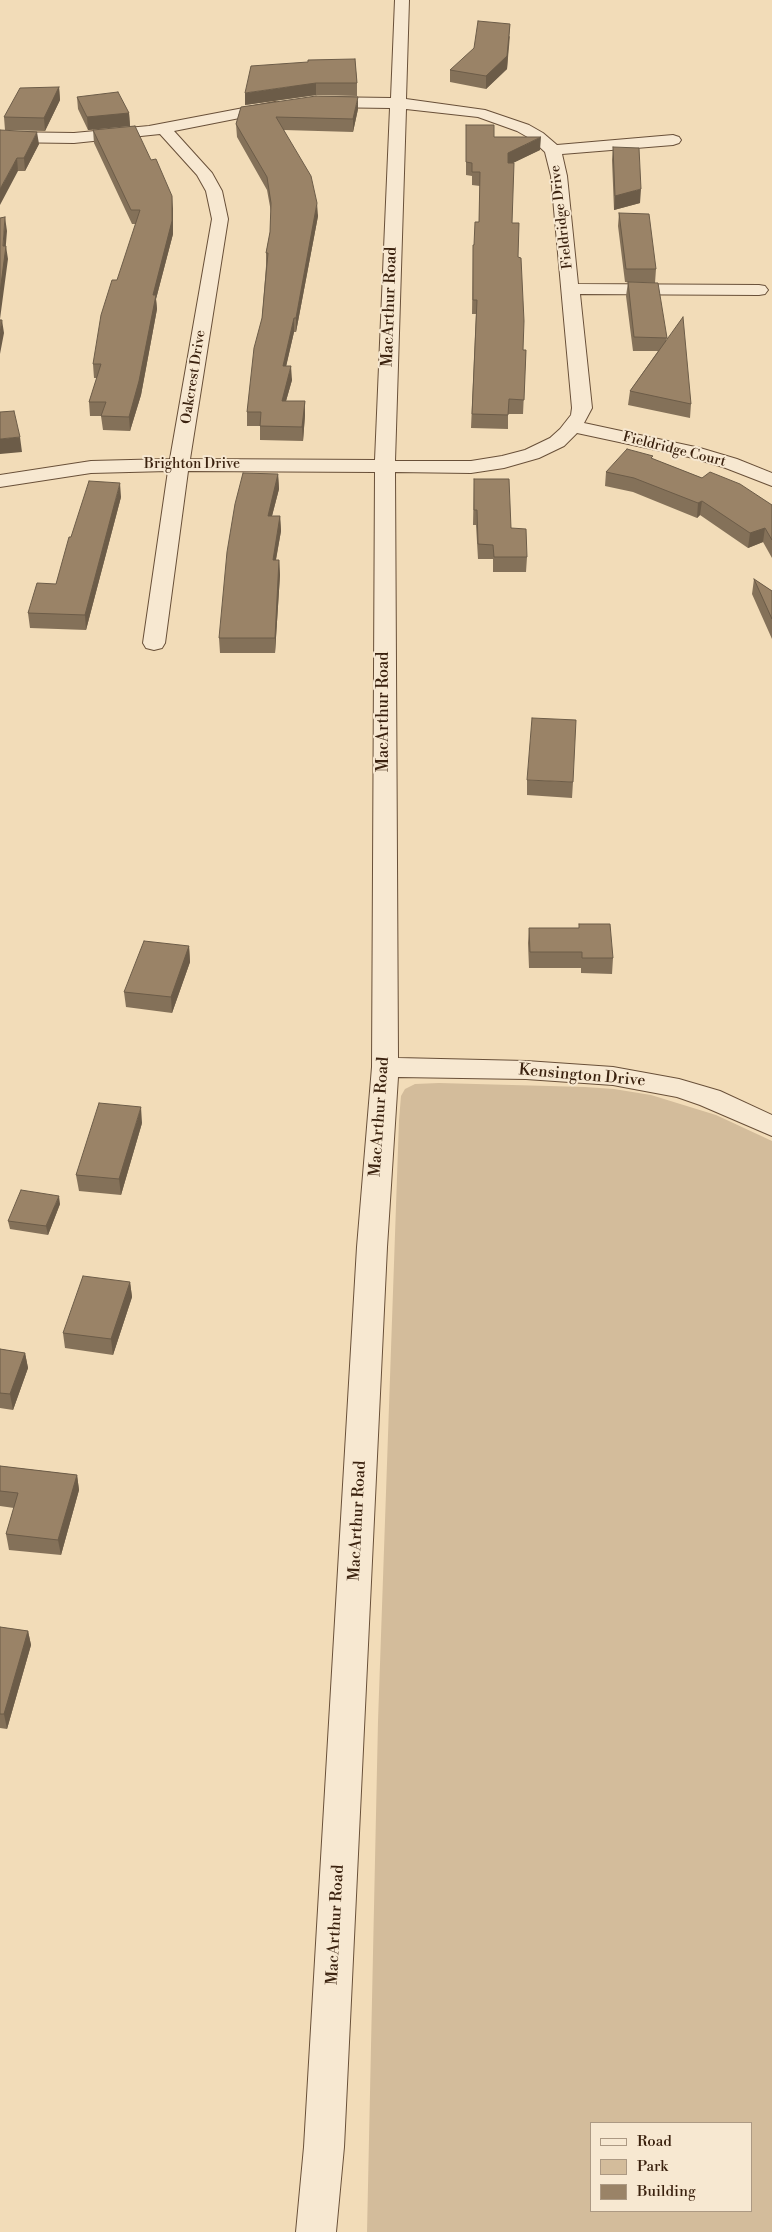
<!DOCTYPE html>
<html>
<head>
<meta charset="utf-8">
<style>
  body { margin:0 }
  #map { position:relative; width:772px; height:2232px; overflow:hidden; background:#f2dcb8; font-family:"Libre Bodoni",serif }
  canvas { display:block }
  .legend { position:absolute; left:590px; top:2122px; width:162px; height:90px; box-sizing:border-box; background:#f7e8d1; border:1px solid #ac9983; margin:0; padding:6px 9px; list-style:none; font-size:15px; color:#3b220f }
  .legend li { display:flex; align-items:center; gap:10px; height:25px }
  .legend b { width:25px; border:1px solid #ac9983 }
</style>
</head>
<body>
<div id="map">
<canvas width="772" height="2232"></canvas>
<ul class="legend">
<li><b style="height:6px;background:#f7e8d1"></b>Road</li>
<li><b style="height:14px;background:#d3bc9b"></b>Park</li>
<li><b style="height:14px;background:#9a8367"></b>Building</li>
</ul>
</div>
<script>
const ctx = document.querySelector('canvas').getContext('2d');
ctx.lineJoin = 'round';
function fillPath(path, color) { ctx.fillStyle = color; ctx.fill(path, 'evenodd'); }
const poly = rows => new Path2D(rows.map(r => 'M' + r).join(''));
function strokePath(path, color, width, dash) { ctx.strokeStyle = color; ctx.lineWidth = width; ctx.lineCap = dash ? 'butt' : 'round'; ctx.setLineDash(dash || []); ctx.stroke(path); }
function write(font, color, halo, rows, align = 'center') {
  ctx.font = font + ' "Libre Bodoni",serif'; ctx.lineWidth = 4; ctx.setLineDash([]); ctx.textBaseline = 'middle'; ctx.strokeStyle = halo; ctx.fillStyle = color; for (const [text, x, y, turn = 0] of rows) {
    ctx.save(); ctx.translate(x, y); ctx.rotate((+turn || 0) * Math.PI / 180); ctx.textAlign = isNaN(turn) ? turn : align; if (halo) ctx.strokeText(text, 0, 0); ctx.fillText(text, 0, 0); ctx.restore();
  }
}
fillPath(poly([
  [439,1083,585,1087,614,1089,651,1095,716,1115,772,1141,772,2232,367,2232,378,1721,399,1120,401,1096,405,1089,415,1084],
  [591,2123,751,2123,751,2211,591,2211]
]), '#d3bc9b');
const minor = poly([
  [395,0,409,0,406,99,485,110,529,125,543,133,557,145,673,135,679,137,681,140,679,143,673,145,562,154,567,176,578,284,759,285,765,286,768,290,765,294,759,295,580,294,592,408,584,423,700,448,737,459,772,473,772,486,723,467,689,457,577,433,564,446,539,458,504,468,471,473,395,472,398,1058,526,1061,613,1067,679,1079,720,1091,772,1115,772,1136,700,1105,677,1097,613,1085,526,1079,398,1077,387,1247,344,2147,336,2232,296,2232,304,2147,357,1247,372,1067,375,472,188,471,165,643,162,648,154,650,146,648,143,643,168,471,91,473,0,487,0,475,91,461,170,459,212,219,206,191,197,175,160,134,74,143,0,142,0,132,74,133,149,126,275,102,280,104,283,107,280,110,174,131,212,173,222,191,228,219,190,459,375,460,390,108,320,107,315,105,312,102,315,99,320,97,391,98,395,0],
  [406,109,478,117,517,131,531,139,545,152,551,176,572,408,571,415,560,429,550,438,525,450,502,456,471,461,395,461,406,109]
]);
strokePath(minor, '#695039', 2);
fillPath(minor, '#f7e8d1');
fillPath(poly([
  [510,36,507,69,486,89,450,82,450,70],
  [355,59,357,83,357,96,316,95,245,105],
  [59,87,60,100,45,131,5,130,4,117],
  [77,97,129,113,130,126,88,130,78,109],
  [241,107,358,109,353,132,284,130,318,216,296,332,294,332,286,366,292,380,286,401,305,401,305,415,303,441,260,440,260,426,247,426,247,412,262,318,266,266,266,253,270,232,271,212,267,190,237,137,236,124],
  [0,130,39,144,25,171,18,171],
  [93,130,173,209,173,234,156,299,157,309,141,395,130,431,103,430,101,416,90,416,89,402,97,378,94,378,93,364,136,224,132,224,94,143],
  [466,137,494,137,540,150,512,163,512,223,518,257,523,350,526,350,523,414,508,414,508,429,471,428,476,314,472,314,473,245,474,245,479,222,480,186,472,185,472,176,466,175],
  [613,147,640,203,614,210,612,160],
  [619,213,656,269,655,283,625,282,618,226],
  [628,282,667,338,666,340,691,404,690,418,628,405,630,391,658,351,633,351,626,296],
  [653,459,772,505,772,558,763,542,748,548,700,515,697,518,633,492,605,486,606,472],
  [278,474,279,489,272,516,280,516,281,531,276,560,279,560,280,575,275,653,220,653,219,638],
  [474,479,511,528,527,557,526,572,493,572,493,559,478,559,476,525,473,525],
  [121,497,86,630,30,628,28,613,56,584,71,537],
  [754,579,772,591,772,639,752,594],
  [527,780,573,782,572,798,527,795],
  [579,924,613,958,612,974,581,973,581,968,529,968,528,943,529,928,579,928],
  [189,946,190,962,172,1013,126,1007,124,992],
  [142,1123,121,1195,79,1191,76,1175],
  [60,1204,48,1235,10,1229,8,1221],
  [130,1282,132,1297,113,1355,65,1348,63,1333],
  [0,1349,25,1353,28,1368,13,1410,0,1408],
  [0,1466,77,1475,79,1490,61,1555,9,1550,6,1534,14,1508,0,1506],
  [0,1627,28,1631,31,1645,7,1729,0,1728]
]), '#847159');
fillPath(poly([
  [510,24,507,69,486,89,486,76],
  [316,83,316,95,245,105,245,93],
  [59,87,60,100,45,131,44,118],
  [358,97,358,109,353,132,353,119],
  [129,113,130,126,88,130,87,117],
  [37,132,39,144,25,171,24,158],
  [541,137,540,150,507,166,508,153],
  [17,158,18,171,0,205,0,189],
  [641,189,640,203,614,210,615,196],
  [172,196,173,209,173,234,156,299,157,309,141,395,130,431,129,417],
  [317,203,318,216,296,332,296,318],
  [5,217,7,231,5,256,6,246,8,259,0,319,0,292],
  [294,318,294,332,283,380,283,366],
  [2,320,4,333,0,354,0,364,0,333],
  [291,366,292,380,282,415,282,401],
  [305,401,305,415,303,441,302,427],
  [20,437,22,452,0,454,0,439],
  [278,474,279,489,268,531,268,516],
  [120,483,121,497,86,630,85,615],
  [702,501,700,515,697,518,698,503],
  [280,516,281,531,273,575,273,560],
  [765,528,763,542,748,548,750,533],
  [279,560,280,575,275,653,275,638],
  [189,946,190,962,172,1013,171,997],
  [141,1107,142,1123,121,1195,119,1179],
  [59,1196,60,1204,48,1235,46,1226],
  [130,1282,132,1297,113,1355,111,1339],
  [25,1353,28,1368,13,1410,10,1394],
  [77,1475,79,1490,61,1555,58,1540],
  [28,1631,31,1645,7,1729,4,1714]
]), '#6c5c48');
const building = poly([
  [478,21,510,24,507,56,486,76,450,70,474,48,478,21],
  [355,59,357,83,316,83,245,93,251,66,308,62,308,60,355,59],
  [59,87,44,118,4,117,20,88,59,87],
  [118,92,129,113,87,117,77,97,118,92],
  [316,96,358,97,353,119,276,117,311,176,317,203,296,318,294,318,283,366,291,366,282,401,305,401,302,427,260,426,261,412,247,412,254,348,262,318,268,253,266,253,270,232,271,203,267,177,236,124,241,107,316,96],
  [466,125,494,125,494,137,541,137,508,153,508,163,514,163,512,223,519,223,518,257,521,258,524,321,523,350,526,350,524,400,509,399,508,415,472,414,477,300,473,300,473,245,474,245,475,222,479,222,480,172,472,172,472,163,466,162,466,125],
  [135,126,151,160,156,159,172,196,172,221,153,295,156,295,139,381,129,417,101,416,106,402,89,402,101,364,93,364,101,315,112,280,117,280,140,210,131,210,93,130,135,126],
  [0,130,37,132,24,158,17,158,0,189,0,130],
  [613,147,639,148,641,189,615,196,613,147],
  [619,213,649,214,656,269,626,269,619,213],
  [5,217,3,246,6,246,0,292,0,218,5,217],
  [628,282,658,283,667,338,634,337,628,282],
  [683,317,691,404,630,391,683,317],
  [0,320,2,320,0,333,0,320],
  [14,411,20,437,0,439,0,412,14,411],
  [627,449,653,456,651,458,702,478,710,472,740,484,772,505,772,540,765,528,750,533,702,501,698,503,634,478,606,472,627,449],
  [243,473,278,474,268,516,280,516,273,560,279,560,275,638,219,638,227,552,235,504,243,473],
  [474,479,509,479,511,528,526,529,527,557,494,557,493,545,478,544,477,510,474,510,474,479],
  [89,481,120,483,85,615,28,613,37,583,56,584,69,537,71,537,89,481],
  [754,579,772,591,772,619,754,579],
  [532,718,576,720,573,782,527,780,532,718],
  [579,924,610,924,613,958,582,958,582,952,530,952,529,928,579,928,579,924],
  [144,941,189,946,171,997,124,992,144,941],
  [99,1103,141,1107,119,1179,76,1175,99,1103],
  [21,1190,59,1196,46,1226,8,1221,21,1190],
  [83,1276,130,1282,111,1339,63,1333,83,1276],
  [0,1349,25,1353,10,1394,0,1393,0,1349],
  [0,1466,77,1475,58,1540,6,1534,18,1493,0,1491,0,1466],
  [0,1627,28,1631,4,1714,0,1714,0,1627]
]);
fillPath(building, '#9a8367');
strokePath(building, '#6c5c48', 1);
write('14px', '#3b220f', '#f7e8d1', [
  ["Fieldridge Drive",562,217,-97],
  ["Oakcrest Drive",194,377,-81],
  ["Fieldridge Court",674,450,14],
  ["Brighton Drive",192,465]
]);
write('16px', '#3b220f', '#f7e8d1', [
  ["MacArthur Road",390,307,-88],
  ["MacArthur Road",384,712,-90],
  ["Kensington Drive",582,1076,5],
  ["MacArthur Road",380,1117,-86],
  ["MacArthur Road",358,1521,-87],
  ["MacArthur Road",336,1925,-87]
]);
</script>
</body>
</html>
